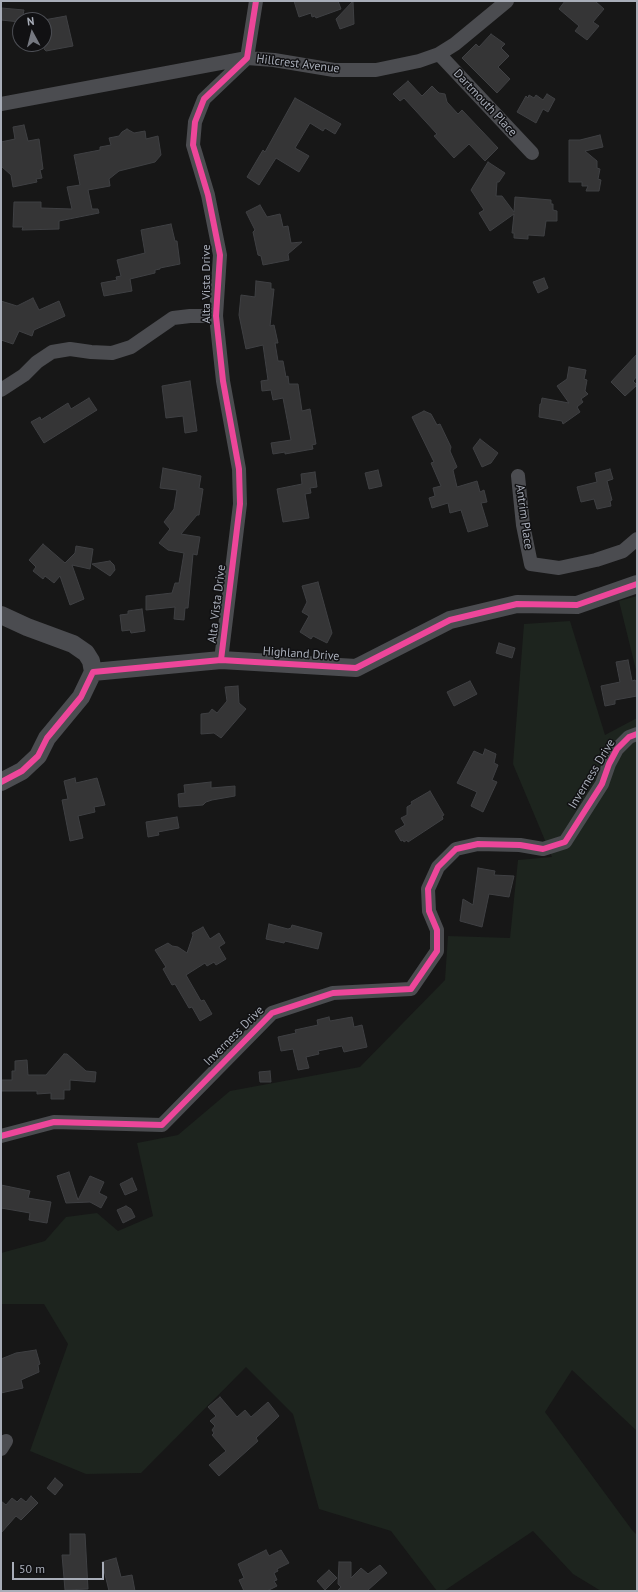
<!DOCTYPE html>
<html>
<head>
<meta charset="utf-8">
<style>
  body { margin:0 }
  #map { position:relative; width:638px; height:1592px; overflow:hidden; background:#171717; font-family:"PT Sans",sans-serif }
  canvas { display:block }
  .frame { position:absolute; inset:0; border:2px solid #a8adb8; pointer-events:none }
  .north { position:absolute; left:12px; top:12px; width:40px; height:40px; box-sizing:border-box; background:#111113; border:1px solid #4d4f55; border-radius:50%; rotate:353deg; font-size:11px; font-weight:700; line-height:16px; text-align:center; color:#a8adb8 }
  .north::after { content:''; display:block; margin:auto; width:14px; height:18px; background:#757880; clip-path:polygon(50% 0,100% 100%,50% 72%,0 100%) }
  .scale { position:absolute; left:12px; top:1562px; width:92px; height:18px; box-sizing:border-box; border:2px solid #a8adb8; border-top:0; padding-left:5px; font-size:12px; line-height:14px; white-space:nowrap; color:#a8adb8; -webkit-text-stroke:3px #111113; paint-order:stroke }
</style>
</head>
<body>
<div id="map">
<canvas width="638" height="1592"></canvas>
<div class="frame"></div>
<div class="north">N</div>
<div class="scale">50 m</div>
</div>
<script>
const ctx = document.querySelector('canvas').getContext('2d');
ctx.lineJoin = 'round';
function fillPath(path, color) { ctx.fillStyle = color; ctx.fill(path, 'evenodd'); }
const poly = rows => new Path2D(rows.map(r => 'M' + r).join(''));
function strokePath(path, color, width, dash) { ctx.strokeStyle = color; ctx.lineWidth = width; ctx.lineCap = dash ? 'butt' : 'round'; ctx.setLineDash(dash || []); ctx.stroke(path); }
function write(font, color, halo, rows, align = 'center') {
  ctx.font = font + ' "PT Sans",sans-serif'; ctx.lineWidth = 3; ctx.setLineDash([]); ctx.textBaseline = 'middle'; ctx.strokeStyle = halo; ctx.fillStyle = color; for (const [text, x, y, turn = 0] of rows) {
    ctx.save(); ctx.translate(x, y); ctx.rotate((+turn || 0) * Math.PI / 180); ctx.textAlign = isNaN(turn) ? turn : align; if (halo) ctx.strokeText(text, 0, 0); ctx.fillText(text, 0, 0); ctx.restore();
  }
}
fillPath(poly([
  [637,596,637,674,619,601],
  [570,621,605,735,637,718,637,1431,572,1370,545,1412,632,1530,637,1535,637,1591,601,1591,573,1574,533,1531,444,1591,437,1591,391,1531,319,1509,293,1414,246,1367,141,1473,86,1474,30,1451,68,1344,44,1304,1,1304,1,1253,45,1241,66,1217,97,1213,118,1231,153,1216,137,1143,178,1135,230,1091,360,1067,445,980,448,936,510,938,518,860,552,857,513,764,524,624]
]), '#1d241e');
const building = poly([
  [294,1,338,1,341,9,316,18,315,16,312,17,311,13,299,17,294,1],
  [353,1,354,24,340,29,336,19,353,1],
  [565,1,595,1,604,9,593,22,599,26,587,40,575,31,579,26,559,9,565,1],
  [1,8,24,10,22,20,20,20,20,22,1,20,1,8],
  [66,16,73,46,46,51,44,49,44,20,66,16],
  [491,34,505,44,501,48,509,56,498,67,510,79,497,93,462,58,476,44,479,47,491,34],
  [408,81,422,96,432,86,439,93,445,94,447,102,458,114,462,110,498,148,485,161,469,144,454,158,434,136,437,134,404,98,400,101,393,94,408,81],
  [547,94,555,99,548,112,543,109,536,123,517,112,526,96,528,98,529,95,534,98,536,95,543,100,547,94],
  [295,98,341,124,335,134,325,128,323,131,310,123,295,148,309,156,299,172,276,158,259,185,247,177,263,150,265,152,295,98],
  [24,125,28,141,39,139,43,169,40,170,42,178,36,179,37,182,13,187,11,175,1,166,1,142,15,139,13,127,24,125],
  [127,129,134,133,145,131,146,139,158,136,161,155,155,162,119,171,109,179,110,186,88,190,92,209,98,209,99,213,59,221,59,229,22,230,23,227,13,227,14,202,41,202,41,208,72,209,67,187,80,185,74,155,100,150,100,147,111,145,109,138,119,136,122,132,127,129],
  [600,135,603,147,585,151,597,161,597,168,600,169,598,179,601,180,599,191,586,191,588,186,582,186,582,182,569,182,569,140,580,140,600,135],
  [488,162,505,173,499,182,497,182,496,196,502,196,514,212,515,197,551,200,551,204,553,204,553,210,557,211,557,221,546,221,544,236,528,235,528,239,514,238,514,233,512,233,514,214,490,231,479,213,484,210,471,190,488,162],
  [260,205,267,217,280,214,283,227,288,226,291,243,302,242,288,254,289,260,263,265,261,256,258,255,256,246,253,232,255,230,246,212,260,205],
  [171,224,175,241,177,241,180,264,160,268,160,269,155,270,155,273,130,279,132,291,104,296,101,283,117,280,116,277,121,276,117,260,145,253,141,230,171,224],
  [544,278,548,288,538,293,533,282,544,278],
  [256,281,271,283,271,289,274,289,270,326,274,325,278,343,275,343,278,361,283,361,286,377,288,376,289,384,298,384,302,411,310,409,316,444,312,445,313,449,285,454,285,452,273,454,271,443,291,440,283,398,273,400,271,390,262,391,261,381,268,380,263,345,246,349,239,315,241,295,255,297,256,281],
  [33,298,39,310,59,301,65,316,34,330,32,336,19,331,13,344,1,340,1,301,17,306,33,298],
  [637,354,637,376,633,381,637,385,625,396,611,382,637,354],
  [569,367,586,370,584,379,587,380,585,391,588,394,581,399,583,402,577,407,580,412,563,424,562,421,539,417,540,404,541,404,542,398,569,403,557,386,567,379,569,367],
  [190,381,197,431,185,433,183,416,166,418,162,386,190,381],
  [89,398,97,410,44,443,31,422,40,417,41,420,68,403,71,409,89,398],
  [424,411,431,414,437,425,440,424,451,447,450,451,457,467,453,470,457,487,477,481,480,492,484,490,487,502,481,503,488,526,468,532,461,510,450,513,448,503,432,508,429,498,435,496,433,488,441,486,431,463,434,462,412,417,424,411],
  [480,439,498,453,491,463,482,467,473,448,480,439],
  [163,468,201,476,199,488,203,489,199,515,197,515,181,534,200,537,197,555,193,554,188,608,185,608,184,620,174,619,175,607,146,610,146,596,172,593,175,583,179,583,184,553,168,550,159,543,170,529,164,522,174,509,177,490,160,488,163,468],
  [610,469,613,479,607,481,612,500,610,501,611,506,597,509,594,499,581,502,577,487,597,482,595,473,610,469],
  [378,470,382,486,369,489,365,473,378,470],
  [315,472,317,487,310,488,311,493,305,494,309,518,283,522,277,489,302,484,301,474,315,472],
  [43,544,65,563,75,553,76,546,93,549,90,569,72,565,84,599,70,605,60,576,54,583,45,576,43,579,33,571,36,567,29,560,43,544],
  [110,561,114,565,115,570,110,576,92,564,110,561],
  [318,582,332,633,327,643,313,636,311,639,300,632,309,616,302,612,307,602,302,586,318,582],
  [142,609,145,631,131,633,130,630,122,631,120,615,128,614,128,611,142,609],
  [499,643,515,648,512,658,496,653,499,643],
  [628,660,632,681,635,680,637,683,637,696,615,700,615,704,605,706,601,686,620,682,616,662,628,660],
  [470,681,477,694,454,706,447,692,470,681],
  [238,686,239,703,246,709,221,738,214,733,201,734,201,714,209,713,212,709,217,713,227,701,225,687,238,686],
  [485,749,496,754,494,763,498,765,492,780,497,782,483,812,471,806,477,792,457,783,474,751,483,755,485,749],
  [75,778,76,783,97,778,105,805,94,807,95,812,78,816,83,838,70,841,62,800,68,799,64,781,75,778],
  [211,782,211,788,235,786,235,796,212,800,206,802,203,805,179,807,178,794,185,793,184,785,211,782],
  [430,791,444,815,442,816,443,819,408,842,407,840,404,842,403,840,401,841,395,831,405,825,401,818,407,815,407,807,412,804,411,802,430,791],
  [177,817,179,828,158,832,159,835,148,837,146,822,177,817],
  [478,868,495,871,494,875,514,876,509,897,489,894,482,927,460,921,463,899,473,905,478,868],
  [269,924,288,929,291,928,292,925,322,933,318,949,285,941,284,943,266,939,269,924],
  [203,927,210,939,219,933,225,943,219,947,226,959,216,965,214,962,207,966,205,963,186,975,201,1001,204,1000,212,1014,200,1021,192,1007,189,1008,175,984,172,985,163,969,166,967,155,950,168,943,172,946,178,947,187,953,193,935,192,933,203,927],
  [329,1017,330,1021,352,1017,354,1027,362,1025,367,1047,344,1052,342,1046,318,1051,319,1054,306,1057,309,1068,298,1070,293,1049,281,1051,278,1037,296,1033,295,1030,318,1025,317,1020,329,1017],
  [64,1054,67,1054,86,1071,96,1072,95,1082,70,1080,70,1090,64,1090,64,1099,51,1099,51,1093,37,1094,37,1091,1,1091,1,1080,12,1080,12,1071,15,1071,15,1061,27,1060,28,1075,46,1075,64,1054],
  [270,1071,271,1082,260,1082,259,1072,270,1071],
  [69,1172,78,1200,90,1176,104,1182,99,1193,107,1197,101,1208,90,1202,66,1203,57,1176,69,1172],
  [132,1178,137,1190,125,1195,120,1184,132,1178],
  [1,1185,30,1191,28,1198,51,1202,47,1223,29,1220,30,1213,1,1208,1,1185],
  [126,1206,131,1209,135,1217,123,1223,117,1210,126,1206],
  [36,1350,40,1364,38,1365,39,1372,21,1380,23,1388,1,1393,1,1359,16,1353,36,1350],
  [220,1397,237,1417,245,1410,251,1417,268,1402,279,1416,256,1438,258,1441,219,1476,209,1465,226,1451,212,1435,214,1433,212,1430,215,1426,210,1421,216,1416,208,1407,220,1397],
  [55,1478,63,1485,55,1495,47,1488,55,1478],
  [31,1496,38,1503,21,1520,16,1516,1,1533,1,1501,6,1505,12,1498,17,1502,21,1498,26,1502,31,1496],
  [70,1534,85,1534,88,1589,65,1590,62,1555,70,1555,70,1534],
  [266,1550,269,1556,281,1550,289,1563,277,1569,278,1571,274,1573,277,1580,274,1581,277,1586,267,1591,244,1591,239,1580,244,1578,238,1564,266,1550],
  [116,1558,121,1577,132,1575,135,1591,109,1591,102,1562,116,1558],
  [339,1562,351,1562,351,1578,361,1568,368,1574,380,1565,387,1573,367,1591,337,1591,341,1587,338,1584,339,1562],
  [329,1570,337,1578,325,1590,317,1581,329,1570]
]);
fillPath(building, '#353536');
strokePath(building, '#3f4043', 1);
strokePath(poly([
  [439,54,532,153],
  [1,104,247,58,274,60,334,70,376,70,419,61,439,54,455,44,507,1],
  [1,390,24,375,37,362,52,352,70,349,91,352,112,353,131,347,173,318,190,316,216,316],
  [518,476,523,525,531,564,559,568,596,560,623,551,637,539],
  [221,660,240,504,239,469,223,381,216,316,220,255,208,195,193,145,195,122,204,99,247,58,256,1],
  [1,1136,54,1122,162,1125,272,1013,333,993,411,989,437,951,437,930,429,911,428,889,438,867,456,849,478,844,520,845,543,849,565,842,602,784,609,764,617,749,629,737,637,734],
  [1,1449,6,1441]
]), '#4b4c50', 14);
strokePath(poly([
  [1,615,27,627,73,644,86,653,91,661,93,672],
  [1,782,22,771,38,756,47,738,81,697,93,672,221,660,356,668,450,620,517,604,577,605,637,584]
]), '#4b4c50', 18);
strokePath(poly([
  [221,660,240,504,239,469,223,381,216,316,220,255,208,195,193,145,195,122,204,99,247,58,256,1],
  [1,782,22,771,38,756,47,738,81,697,93,672,221,660,356,668,450,620,517,604,577,605,637,584],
  [1,1136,54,1122,162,1125,272,1013,333,993,411,989,437,951,437,930,429,911,428,889,438,867,456,849,478,844,520,845,543,849,565,842,602,784,609,764,617,749,629,737,637,734]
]), '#ed469a', 6);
write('12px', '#a8adb8', '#111113', [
  ["Hillcrest Avenue",298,64,7],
  ["Dartmouth Place",485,103,47],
  ["Alta Vista Drive",207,284,-90],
  ["Antrim Place",524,517,82],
  ["Alta Vista Drive",217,604,-83],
  ["Highland Drive",301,654,4],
  ["Inverness Drive",592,774,-59],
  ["Inverness Drive",234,1036,-45]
]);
</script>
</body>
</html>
